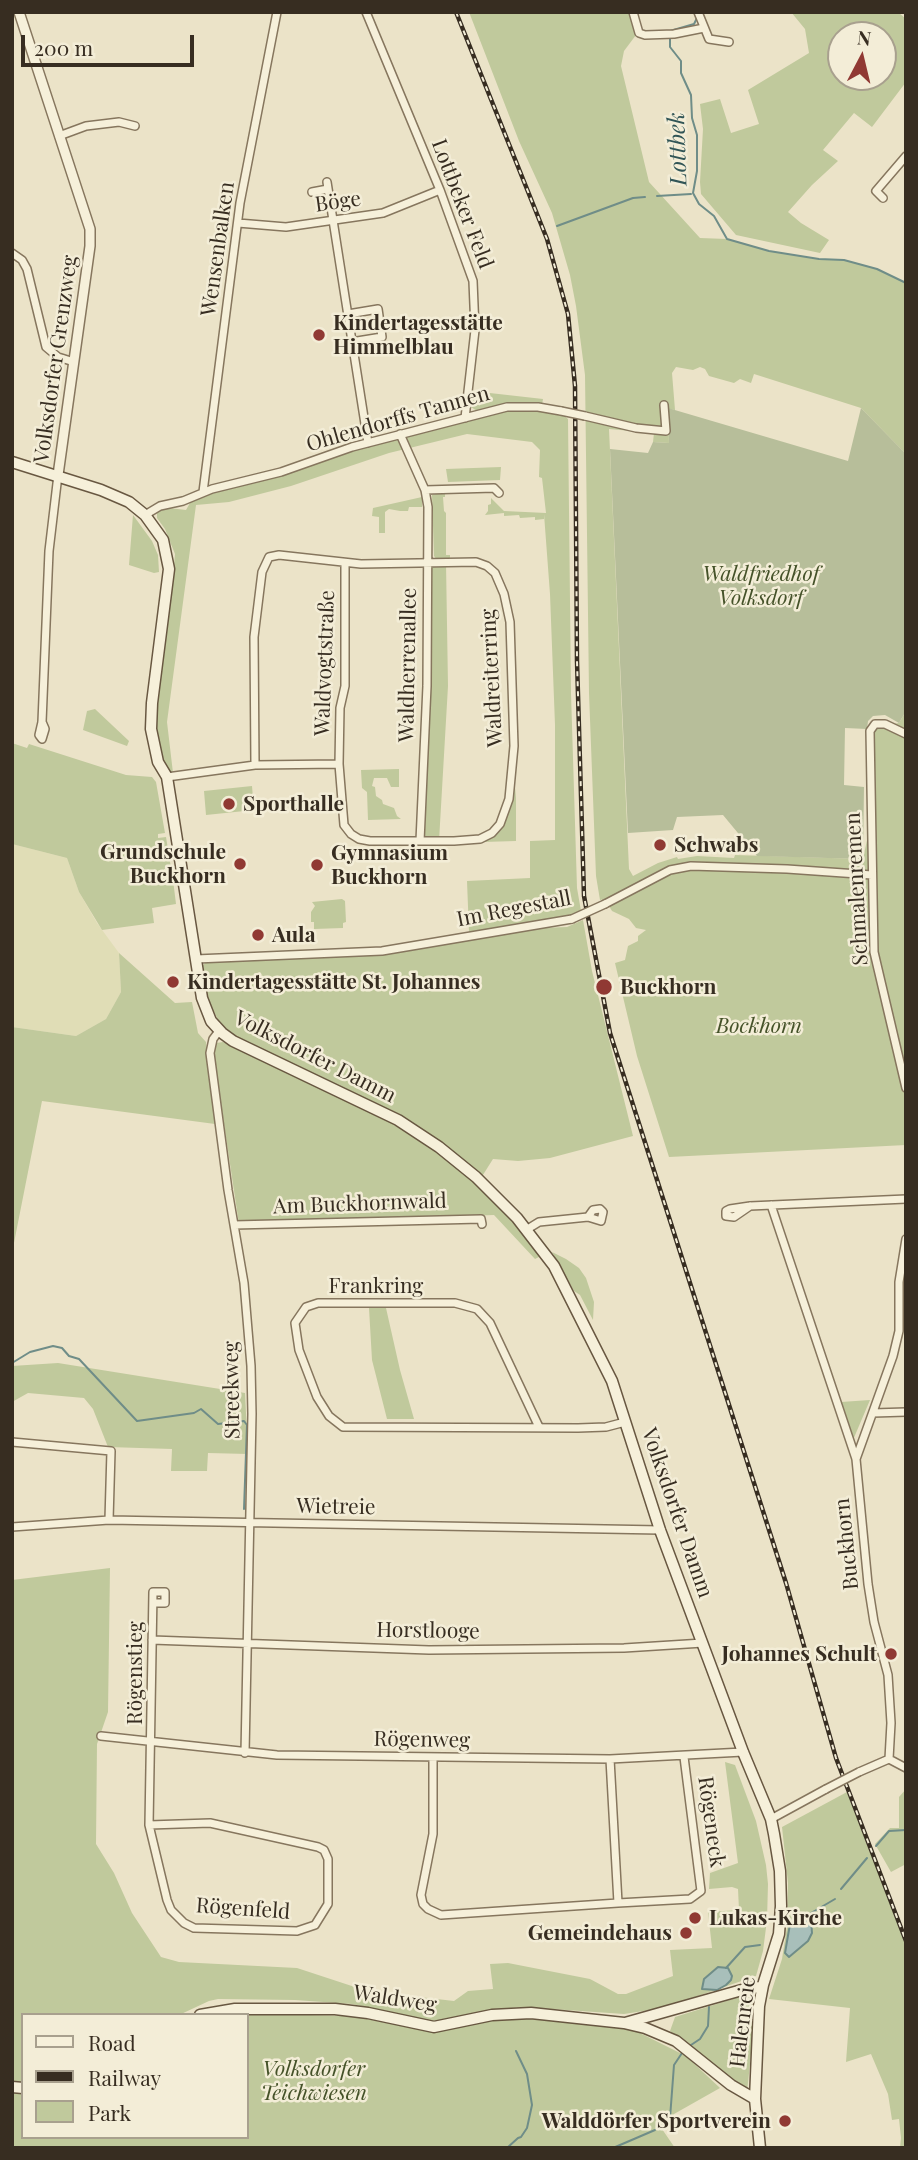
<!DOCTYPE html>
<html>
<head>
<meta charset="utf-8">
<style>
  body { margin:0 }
  #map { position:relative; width:918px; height:2160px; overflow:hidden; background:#ebe3c8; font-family:"Playfair Display",serif }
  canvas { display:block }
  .frame { position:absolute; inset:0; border:14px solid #372d21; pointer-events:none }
  .legend { position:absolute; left:21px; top:2013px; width:228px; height:126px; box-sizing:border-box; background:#f3edd7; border:2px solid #a8a08e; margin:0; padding:9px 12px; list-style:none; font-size:21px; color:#372d21 }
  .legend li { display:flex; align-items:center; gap:14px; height:35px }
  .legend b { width:35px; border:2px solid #a8a08e }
  .north { position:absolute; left:827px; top:21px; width:70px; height:70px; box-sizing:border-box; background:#f3edd7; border:2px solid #a8a08e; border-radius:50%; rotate:7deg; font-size:19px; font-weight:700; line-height:28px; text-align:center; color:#372d21 }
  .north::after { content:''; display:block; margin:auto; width:24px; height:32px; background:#903933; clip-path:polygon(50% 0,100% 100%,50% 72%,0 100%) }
  .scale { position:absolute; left:21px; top:35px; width:173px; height:32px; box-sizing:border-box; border:4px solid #372d21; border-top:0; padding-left:9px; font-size:21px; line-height:24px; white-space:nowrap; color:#372d21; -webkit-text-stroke:5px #f3edd7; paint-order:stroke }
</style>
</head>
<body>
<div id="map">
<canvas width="918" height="2160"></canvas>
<div class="frame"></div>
<ul class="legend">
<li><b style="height:9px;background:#f6f0da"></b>Road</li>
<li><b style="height:9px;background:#372d21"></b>Railway</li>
<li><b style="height:19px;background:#c0c99c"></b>Park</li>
</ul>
<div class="north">N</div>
<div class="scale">200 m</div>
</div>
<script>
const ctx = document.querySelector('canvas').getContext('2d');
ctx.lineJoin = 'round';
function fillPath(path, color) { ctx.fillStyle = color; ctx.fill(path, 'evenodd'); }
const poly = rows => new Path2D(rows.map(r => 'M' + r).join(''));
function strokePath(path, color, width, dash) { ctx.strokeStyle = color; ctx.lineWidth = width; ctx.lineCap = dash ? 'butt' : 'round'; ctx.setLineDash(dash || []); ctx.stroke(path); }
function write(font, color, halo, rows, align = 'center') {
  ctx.font = font + ' "Playfair Display",serif'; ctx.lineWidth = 5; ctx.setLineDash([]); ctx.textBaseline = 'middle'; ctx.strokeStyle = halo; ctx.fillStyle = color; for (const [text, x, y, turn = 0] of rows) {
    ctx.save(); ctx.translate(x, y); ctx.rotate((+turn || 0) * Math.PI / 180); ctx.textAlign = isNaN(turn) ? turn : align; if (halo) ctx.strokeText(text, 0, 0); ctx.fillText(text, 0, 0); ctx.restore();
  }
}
fillPath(poly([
  [12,844,67,858,79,892,97,923,119,953,121,992,106,1019,76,1036,12,1027]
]), '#e0ddb6');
fillPath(poly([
  [469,12,629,12,636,35,624,51,621,66,649,182,700,238,727,239,769,251,819,259,844,260,877,269,906,283,906,454,861,408,754,374,751,383,740,379,734,383,709,376,705,369,700,367,693,370,676,367,672,373,675,410,668,409,669,443,653,442,654,433,609,429,629,869,633,876,658,863,677,857,678,859,697,856,734,858,735,855,863,859,874,807,871,733,880,726,899,723,906,711,906,1145,669,1157,637,1056,615,963,625,960,628,946,638,941,638,936,646,930,636,928,629,919,612,911,605,899,600,900,596,876,589,693,585,375,576,306,570,275,552,213,519,141],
  [791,12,898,12,906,19,906,82,872,127,854,113,823,150,838,161,812,185,788,212,801,223,829,240,820,253,736,235,701,194,700,182,703,129,700,104,720,99,731,133,759,124,748,90,809,53,805,29],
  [883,35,883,77,841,77,841,35],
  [472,391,543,399,542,405,477,411,471,407],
  [523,406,561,413,568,419,571,693,577,888,581,911,563,917,469,932,467,881,530,878,530,841,555,840,555,725,550,594,544,514,544,519,535,520,535,517,520,518,519,515,504,516,504,513,485,515,488,511,488,505,491,504,491,498,504,511,546,513,542,478,539,477,540,450,532,442,467,434,389,453,291,486,229,502,196,505,167,722,173,773,166,772,162,759,156,729,156,704,172,588,175,554,165,529,157,518,157,511,169,508,186,510,190,503,183,501,352,447],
  [501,467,500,480,448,482,446,469],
  [445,492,445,497,443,497,444,511,446,513,446,555,450,555,450,560,437,560,434,556,432,495],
  [422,497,422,507,409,507,408,511,400,511,389,509,385,512,385,533,379,533,379,517,372,516,373,508],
  [133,515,152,541,158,555,159,572,154,573,129,565],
  [432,563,446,563,448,686,439,841,424,841,429,568],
  [95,709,129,741,127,746,83,730,87,711],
  [12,743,27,748,29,744,126,775,152,777,156,782,165,833,158,834,158,838,166,837,171,868,164,869,164,873,172,872,176,904,152,908,154,923,102,930,79,892,67,858,12,844],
  [399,769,399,787,391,787,387,778,374,778,372,786,375,787,376,796,382,800,383,804,394,808,397,816,401,819,368,820,367,792,362,788,361,770],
  [252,786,254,810,206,815,204,791],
  [511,787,515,787,516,798,516,841,483,842,480,839,496,829],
  [342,899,345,901,346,922,343,923,343,928,314,929,314,922,311,922,311,912,315,906,312,902],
  [583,920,592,971,633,1136,550,1158,518,1161,493,1159,481,1178,439,1143,233,1035,220,1024,207,997,203,965,208,961,379,955,473,938,541,928,567,927],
  [119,953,175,1003,192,1002,198,1033,206,1042,215,1124,42,1101,12,1253,12,1027,76,1036,106,1019,121,992],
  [223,1042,317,1083,414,1133,466,1172,504,1209,543,1255,535,1259,494,1215,239,1224,213,1050,216,1043],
  [552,1252,566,1259,579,1268,586,1278,594,1302,593,1320,580,1295,574,1291],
  [369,1308,386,1308,400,1370,414,1419,387,1419,372,1360],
  [58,1363,245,1393,248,1454,208,1453,207,1471,171,1471,172,1449,108,1447,93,1409,84,1398,28,1393,12,1402,12,1366],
  [870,1400,853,1440,841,1402],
  [110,1568,108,1712,97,1744,96,1844,114,1873,132,1913,161,1957,179,1962,297,1968,367,1991,454,2001,468,1991,493,1989,490,1964,508,1963,590,1979,618,1994,626,1994,673,1976,670,1950,712,1948,708,1912,739,1910,738,1889,732,1887,709,1889,710,1873,738,1863,725,1762,735,1765,756,1821,766,1865,768,1884,767,1920,763,1951,756,1976,663,2008,624,2014,523,2007,489,2010,451,2019,432,2021,352,2004,295,2000,218,1999,209,2001,179,2015,23,2015,23,2088,12,2087,12,1580],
  [906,1789,906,1864,891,1872,875,1844,890,1828,899,1828,899,1797],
  [847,1792,906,1946,906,2148,900,2148,901,2138,899,2119,892,2120,888,2094,871,2054,846,2062,850,2008,769,1999,782,1959,787,1927,788,1883,782,1827],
  [752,1993,752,2045,747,2092,727,2079,704,2057,670,2031,675,2017],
  [228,2013,351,2016,435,2032,508,2015,632,2029,686,2056,720,2088,674,2114,671,2125,662,2129,675,2148,12,2148,12,2090,23,2092,23,2137,247,2137,247,2015,222,2015]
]), '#c0c99c');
fillPath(poly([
  [668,408,848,461,861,408,906,454,906,711,899,723,885,715,873,716,868,721,867,729,845,728,844,785,864,787,863,859,757,856,723,815,677,817,673,830,628,833,610,449,648,453,653,442,669,443]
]), '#b7be9a');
const water = poly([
  [804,1915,811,1920,812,1933,808,1941,789,1957,785,1953,790,1924,799,1916,804,1915],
  [718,1967,728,1968,732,1976,731,1980,726,1985,717,1990,702,1989,704,1979,718,1967]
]);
fillPath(water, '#a8bfba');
strokePath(water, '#6f8d88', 2);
strokePath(poly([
  [670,31,694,24,697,18],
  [670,37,670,47,681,61,681,73,691,95,692,118,697,135,697,171,693,193,699,204,714,216,727,239,769,251,819,259,844,260,877,269,906,283],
  [657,196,691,194],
  [557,226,633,198,645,197],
  [12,1363,30,1352,53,1346,62,1348,69,1356,79,1359,137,1421,194,1413,201,1409,218,1424,244,1421,247,1425,244,1509],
  [876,1846,889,1831,906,1830],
  [841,1889,867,1858],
  [806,1916,835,1899],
  [726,1968,745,1947,760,1945],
  [691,2045,700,2039,708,2026,709,2007],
  [659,2128,670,2118,674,2065,682,2053],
  [507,2148,518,2138,521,2137,527,2128,532,2105,527,2074,516,2051],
  [613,2148,655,2130]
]), '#6f8d88', 2);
const minor = poly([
  [366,12,440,190,473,281,475,330,465,418],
  [633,12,639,33,645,35,674,34,704,28],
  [698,12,709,39,729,42],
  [59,136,86,126,119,122,135,126],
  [327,182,368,443],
  [312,192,328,189],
  [883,198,876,191,906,156],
  [238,223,286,227,383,213,440,190],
  [12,253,22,260,27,269,46,347,58,357,74,362],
  [348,314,378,309,382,337,351,342],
  [585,416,636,428,666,431,664,405],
  [400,434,425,490,428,507,427,686,420,841],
  [425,490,494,488,499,493],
  [203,492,240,203,277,12],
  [145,515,160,506,183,501,212,489,281,472,352,447,507,407,538,407,561,411],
  [42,722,45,729,42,739,39,735,42,722,49,551,58,475],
  [906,734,885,724,875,724,870,731,874,952,906,1088],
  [339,764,340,708,345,686,345,564],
  [167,777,255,765,339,764,344,825,351,834,359,839,370,841,454,841,480,839,492,833,500,824,509,799,514,746,510,622,504,594,495,573,487,566,476,562,361,564,279,555,269,557,262,572,254,637,255,765],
  [605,904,670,870,691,866,787,869,872,875],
  [196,959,382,951,572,919],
  [219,1031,213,1039,210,1053,228,1190,244,1283,251,1366,252,1414,245,1753],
  [771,1205,856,1459,868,1584,874,1622,888,1675,891,1723,889,1759],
  [750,1206,734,1217,726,1216,726,1211,730,1209,750,1206,906,1199],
  [234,1225,481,1219,482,1224],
  [526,1230,539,1222,588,1217,601,1221,603,1212,600,1209,593,1210,588,1217],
  [873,1413,906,1412],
  [539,1427,490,1323,477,1309,455,1303,318,1303,306,1307,295,1323,299,1350,317,1397,329,1416,343,1427,578,1428,606,1427,625,1422],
  [12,1442,111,1451,109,1520],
  [856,1459,893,1356,899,1331,899,1282,906,1239],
  [12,1527,109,1520,660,1530],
  [152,1640,429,1650,624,1648,703,1643],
  [101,1736,277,1755,610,1759,743,1752],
  [433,1758,433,1834,421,1895,423,1904,428,1909,441,1915,618,1903,610,1759],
  [889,1759,906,1768],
  [859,1772,889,1759],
  [771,1819,826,1789],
  [149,1825,210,1823,318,1847,324,1850,328,1859,328,1904,315,1925,297,1931,194,1928,184,1923,171,1910,167,1900,149,1825,153,1592,165,1592,165,1603,153,1603],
  [618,1903,690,1899,701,1891,684,1757]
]);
const tertiary = poly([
  [19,12,90,229,90,246,58,475]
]);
const secondary = poly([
  [12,462,101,490,129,502,145,515,163,540,169,569,152,703,151,729,158,762,167,777,202,998,211,1021,222,1033,233,1041,398,1120,439,1147,476,1177,517,1218,554,1266,612,1381,660,1530,743,1752,771,1819,774,1834,780,1871,781,1906,779,1934,763,1985,759,2006,755,2099,760,2148],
  [200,2015,235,2009,335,2009,368,2013,434,2027,492,2015,531,2013,624,2023,645,2028,676,2041,731,2085,755,2099],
  [625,2023,749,1988,762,1987],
  [12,2087,23,2088]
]);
strokePath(minor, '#86765e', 10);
strokePath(tertiary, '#86765e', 12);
strokePath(secondary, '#685741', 13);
strokePath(minor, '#f6f0da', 7);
strokePath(tertiary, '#f6f0da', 9);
strokePath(secondary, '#f6f0da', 10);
const rail = poly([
  [456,12,547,239,568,314,575,386,577,661,584,896,610,1033,786,1583,836,1758,906,1941]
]);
strokePath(rail, '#372d21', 4.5);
strokePath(rail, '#f3edd7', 2, [5]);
const minorBridge = poly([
  [561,411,585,416],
  [572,919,605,904],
  [826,1789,859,1772]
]);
strokePath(minorBridge, '#86765e', 10, []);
strokePath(minorBridge, '#f6f0da', 7);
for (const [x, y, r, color] of [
  [319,335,7,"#903933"],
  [229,804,7,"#903933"],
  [660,845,7,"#903933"],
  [240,864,7,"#903933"],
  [317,865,7,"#903933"],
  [258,935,7,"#903933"],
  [173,982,7,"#903933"],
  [604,987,9,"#903933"],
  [891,1654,7,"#903933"],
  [695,1918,7,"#903933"],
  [686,1933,7,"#903933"],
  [785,2121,7,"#903933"]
]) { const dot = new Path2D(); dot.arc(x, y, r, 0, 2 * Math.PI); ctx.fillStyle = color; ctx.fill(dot); strokePath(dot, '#f3edd7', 2.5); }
write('21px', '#372d21', '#f3edd7', [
  ["Böge",338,202,-8],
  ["Lottbeker Feld",462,204,69],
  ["Wensenbalken",218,249,-82],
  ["Volksdorfer Grenzweg",56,359,-82],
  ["Ohlendorffs Tannen",398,419,-16],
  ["Waldvogtstraße",325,663,-88],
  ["Waldherrenallee",408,665,-89],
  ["Waldreiterring",492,678,-93],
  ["Schmalenremen",857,889,-93],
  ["Im Regestall",514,909,-11],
  ["Volksdorfer Damm",315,1057,27],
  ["Am Buckhornwald",360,1204,-2],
  ["Frankring",376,1286],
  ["Streekweg",232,1390,-91],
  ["Wietreie",336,1507,1],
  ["Volksdorfer Damm",677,1513,71],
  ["Buckhorn",847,1544,-96],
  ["Horstlooge",428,1631,1],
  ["Rögenstieg",135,1673,-90],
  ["Rögenweg",422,1740,1],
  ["Rögeneck",711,1822,82],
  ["Rögenfeld",243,1909,4],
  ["Waldweg",395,1999,9],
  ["Halenreie",743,2022,-83]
]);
write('bold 21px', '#372d21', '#f3edd7', [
  ["Kindertagesstätte",333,323],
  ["Himmelblau",333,347],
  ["Sporthalle",243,804],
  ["Schwabs",674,845],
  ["Grundschule",226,852,"right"],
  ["Buckhorn",226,876,"right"],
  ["Gymnasium",331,853],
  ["Buckhorn",331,877],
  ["Aula",272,935],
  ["Kindertagesstätte St. Johannes",187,982],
  ["Buckhorn",620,987],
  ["Johannes Schult",877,1654,"right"],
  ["Lukas-Kirche",709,1918],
  ["Gemeindehaus",672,1933,"right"],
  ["Walddörfer Sportverein",771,2121,"right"]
], 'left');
write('italic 21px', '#455229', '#f3edd7', [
  ["Waldfriedhof",761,574],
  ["Volksdorf",761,598],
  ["Bockhorn",759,1026],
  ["Volksdorfer",314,2069],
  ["Teichwiesen",314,2093]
]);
write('italic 23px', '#315556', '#f3edd7', [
  ["Lottbek",678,149,-92]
]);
</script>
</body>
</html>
